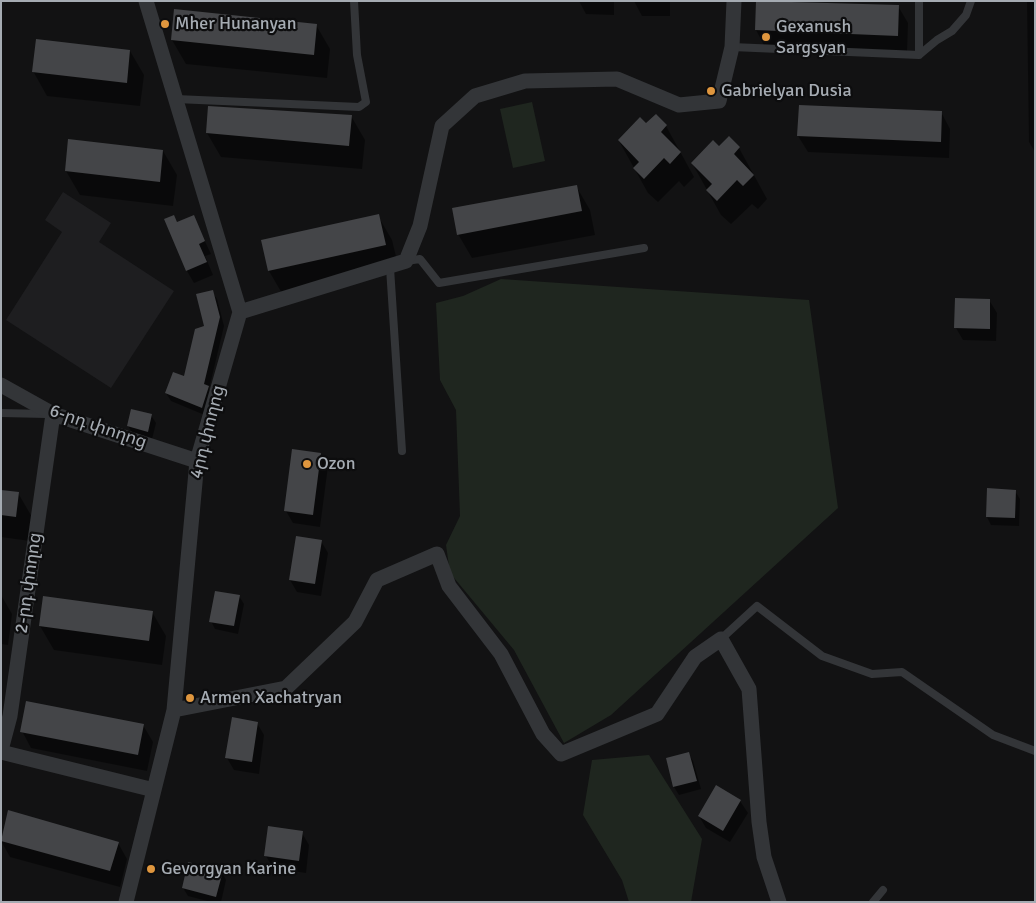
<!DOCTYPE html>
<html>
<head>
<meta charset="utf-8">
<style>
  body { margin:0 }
  #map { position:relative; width:1036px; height:903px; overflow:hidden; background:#121213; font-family:Signika,sans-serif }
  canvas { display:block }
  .frame { position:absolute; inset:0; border:2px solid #a5abb2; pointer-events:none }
</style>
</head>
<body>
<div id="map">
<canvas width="1036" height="903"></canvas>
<div class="frame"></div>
</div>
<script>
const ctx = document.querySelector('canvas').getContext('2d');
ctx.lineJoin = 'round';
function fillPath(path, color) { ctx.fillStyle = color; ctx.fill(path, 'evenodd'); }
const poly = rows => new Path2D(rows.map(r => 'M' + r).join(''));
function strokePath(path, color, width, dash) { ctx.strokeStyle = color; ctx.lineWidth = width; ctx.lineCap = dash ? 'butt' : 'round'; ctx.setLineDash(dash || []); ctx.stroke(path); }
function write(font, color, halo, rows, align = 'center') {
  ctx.font = font + ' Signika,"Noto Sans Armenian",sans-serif'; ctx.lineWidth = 4.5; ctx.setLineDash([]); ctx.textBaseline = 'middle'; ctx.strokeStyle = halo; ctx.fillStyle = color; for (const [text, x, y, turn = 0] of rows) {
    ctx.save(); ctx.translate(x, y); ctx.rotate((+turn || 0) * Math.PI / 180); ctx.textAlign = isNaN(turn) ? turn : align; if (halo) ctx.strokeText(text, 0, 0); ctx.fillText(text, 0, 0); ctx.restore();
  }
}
fillPath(poly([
  [63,192,111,223,99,242,174,291,111,388,6,320,62,232,45,220]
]), '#1e1e20');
fillPath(poly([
  [532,102,545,161,513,168,500,109],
  [501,279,809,300,838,508,611,715,564,743,514,650,450,573,446,545,460,516,456,410,440,380,436,303,463,296],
  [649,755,702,839,691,902,629,902,622,880,583,815,592,760]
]), '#1f261f');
fillPath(poly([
  [579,1,614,1,614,15,586,14],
  [634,1,670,1,670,16,642,16],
  [757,1,898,6,908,23,907,52,765,47,756,30],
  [1027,1,1035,1,1035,152,1029,142],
  [316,25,330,49,327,78,186,64,172,40],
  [130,51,144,75,140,106,47,96,33,71],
  [800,107,941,112,950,129,949,158,808,152,798,136],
  [351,116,365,140,362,169,221,157,207,133],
  [646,125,666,126,694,177,684,187,679,181,658,202,648,193,619,141],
  [729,138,739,148,767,199,758,209,752,204,731,224,721,215,692,163,719,147],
  [70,140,163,151,177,175,173,206,80,195,66,171],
  [576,186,590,210,595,235,472,258,458,234],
  [378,216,392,240,399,269,283,295,269,271,263,241],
  [174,217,178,223,193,217,211,254,205,256,213,275,194,283,187,271],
  [212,292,217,299,224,326,209,389,213,395,207,416,171,401,166,393,185,378,205,327],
  [989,300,997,313,996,341,963,340,956,328],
  [151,415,156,423,152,439,133,434,128,426],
  [321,454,328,466,320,527,293,523,286,511],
  [1,491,18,493,32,517,30,541,1,537],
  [1015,491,1020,499,1019,526,991,525,987,517],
  [321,541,328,553,321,596,297,592,290,580],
  [1,595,12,614,8,645,1,644],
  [239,596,244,604,238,634,215,629,211,621],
  [152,612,166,636,162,665,54,650,40,626],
  [257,723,264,735,259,774,234,770,227,758],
  [143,725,153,742,147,771,31,748,22,731],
  [688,753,693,761,701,789,679,795,674,787,667,759],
  [716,786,740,801,748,813,730,842,706,828,699,816],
  [9,812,118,843,127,859,120,887,10,857,1,841],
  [302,833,309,845,306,873,273,868,266,856],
  [222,872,226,880,221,902,211,902,188,896,183,888]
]), '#0007');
fillPath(poly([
  [756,1,899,5,898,36,755,30],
  [174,9,317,24,314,55,171,40],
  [36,39,130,50,127,83,32,72],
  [799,105,942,111,941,142,797,136],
  [208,106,352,115,349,146,206,133],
  [656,114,667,125,661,132,681,152,670,164,664,158,644,179,633,168,639,162,618,140,640,117,646,123],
  [729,136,740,147,734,154,754,175,743,186,737,180,717,201,706,190,712,184,691,163,713,140,719,146],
  [68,139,163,150,160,182,65,171],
  [577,185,582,211,457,235,452,208],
  [379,214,386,245,268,271,261,240],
  [174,215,177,222,194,215,205,241,199,244,207,262,186,271,164,219],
  [213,290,220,317,204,384,209,386,202,408,165,393,173,372,184,376,195,329,204,326,196,294],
  [955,298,990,299,990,329,954,328],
  [131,409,152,414,148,432,127,426],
  [292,449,321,453,313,515,284,511],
  [987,488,1016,490,1015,518,986,517],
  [1,490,19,492,16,517,1,515],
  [296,536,322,540,315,584,289,580],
  [215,591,240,595,234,626,209,622],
  [43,596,153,611,149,641,39,626],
  [26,701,144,724,138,755,20,732],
  [232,717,258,722,252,762,225,758],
  [689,752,697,781,673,787,666,758],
  [716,785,741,800,723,831,698,816],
  [8,810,119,842,110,871,1,841],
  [268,826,303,831,299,861,264,856],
  [188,862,223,871,216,897,182,888]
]), '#444548');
strokePath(poly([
  [919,1,919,55],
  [732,47,919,55,937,40,952,31,966,15,971,1],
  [176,99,359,107,366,102,357,55,354,1],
  [406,261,420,259,439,283,644,248],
  [390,268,402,451],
  [1,413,47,414],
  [721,639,757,606,822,656,872,674,902,672,993,735,1035,751],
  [873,902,883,890]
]), '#333538', 8);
strokePath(poly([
  [240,312,406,261,420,226,442,126,475,96,525,81,617,79,679,105,719,101,732,47,734,1],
  [1,385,53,414,197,461],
  [174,710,286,688,355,622,377,580,437,554,449,586,501,654,543,734,561,754,657,714,695,657,721,639,749,689,759,822,764,857,779,902],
  [1,750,10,716,53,414],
  [1,752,154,790],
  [126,902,174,710,197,461,240,312,146,1]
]), '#333538', 15);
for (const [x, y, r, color] of [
  [165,24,5,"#df963e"],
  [766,37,5,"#df963e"],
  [711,91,5,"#df963e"],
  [307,464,5,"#df963e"],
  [190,698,5,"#df963e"],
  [151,869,5,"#df963e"]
]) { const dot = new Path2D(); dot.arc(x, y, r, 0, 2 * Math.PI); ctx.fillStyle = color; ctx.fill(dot); strokePath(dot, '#0d0d0e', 2); }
write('18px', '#a5abb2', '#0d0d0e', [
  ["Mher Hunanyan",175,24],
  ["Gexanush",776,27],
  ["Sargsyan",776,48],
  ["Gabrielyan Dusia",721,91],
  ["Ozon",317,464],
  ["Armen Xachatryan",200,698],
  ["Gevorgyan Karine",161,869]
], 'left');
write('18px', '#a5abb2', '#0d0d0e', [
  ["6-րդ փողոց",98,427,19],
  ["4րդ փողոց",208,432,-76],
  ["2-րդ փողոց",29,583,-82]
]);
</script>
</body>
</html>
